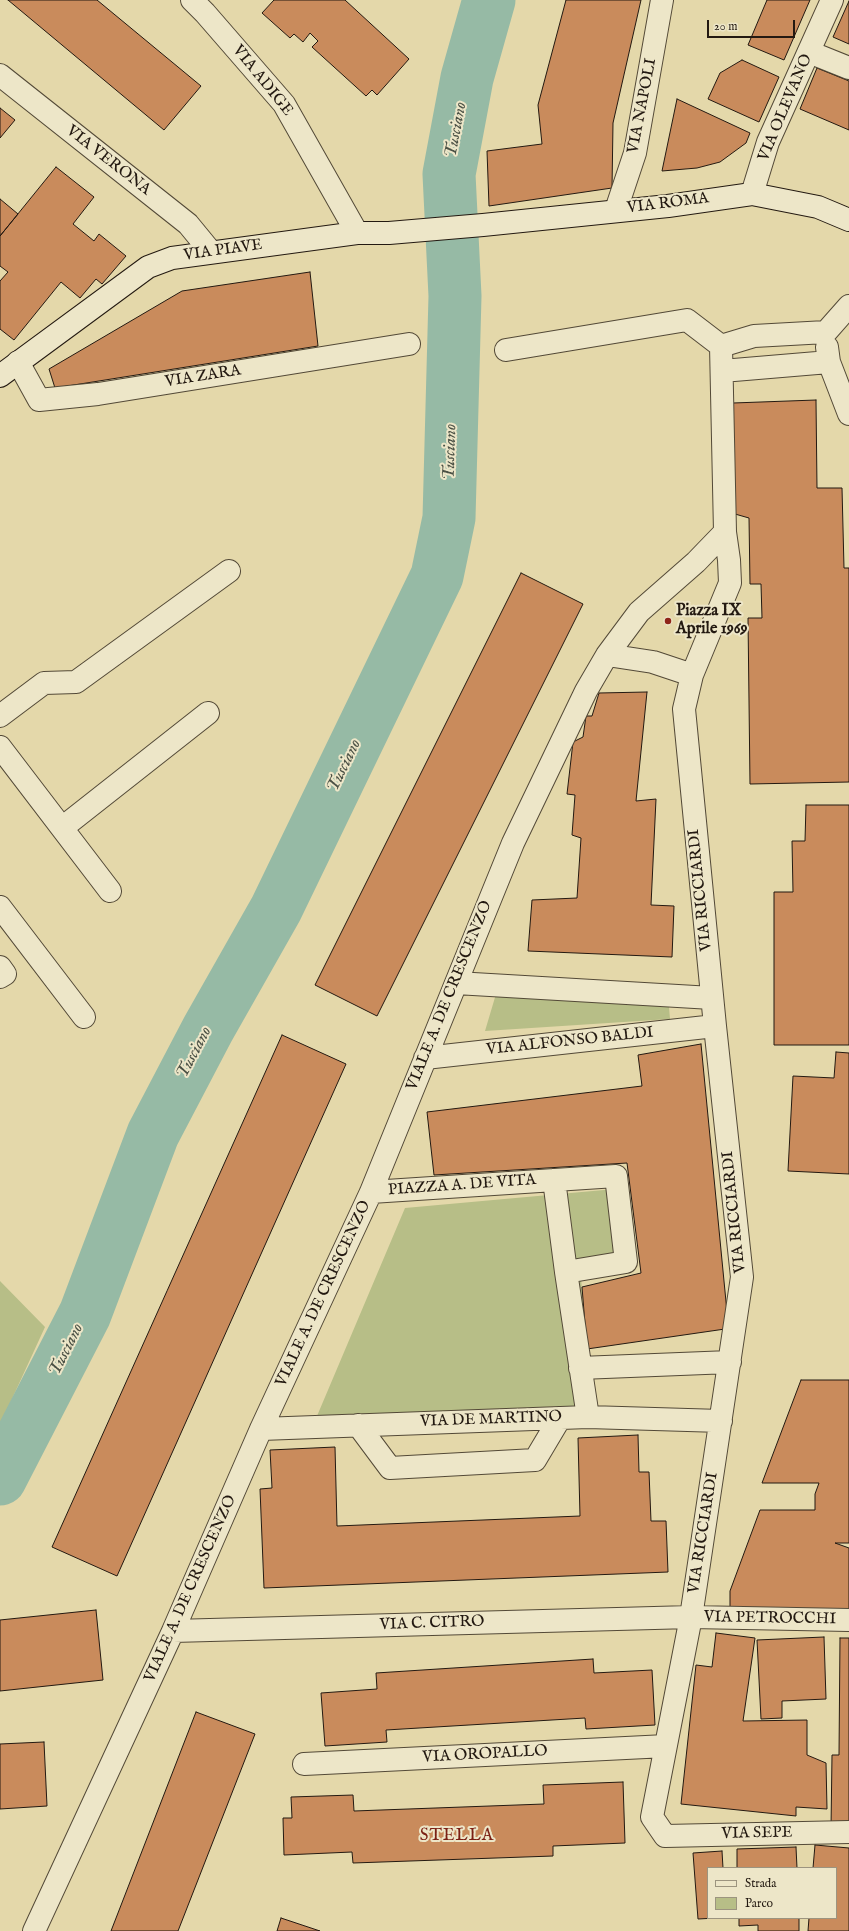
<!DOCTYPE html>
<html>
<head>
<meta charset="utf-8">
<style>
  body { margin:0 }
  #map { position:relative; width:849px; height:1931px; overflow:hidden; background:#e4d8aa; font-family:"IM FELL English",serif }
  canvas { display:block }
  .legend { position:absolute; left:707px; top:1867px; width:130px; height:52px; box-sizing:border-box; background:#ede6c8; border:1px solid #9c947f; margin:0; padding:5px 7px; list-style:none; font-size:12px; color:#231911 }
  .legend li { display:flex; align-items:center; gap:8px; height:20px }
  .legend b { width:20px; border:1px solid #9c947f }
  .scale { position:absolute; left:707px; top:20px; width:88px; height:18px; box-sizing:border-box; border:2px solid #231911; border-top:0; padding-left:5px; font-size:12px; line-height:14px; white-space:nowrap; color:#231911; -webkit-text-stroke:3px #ede6c8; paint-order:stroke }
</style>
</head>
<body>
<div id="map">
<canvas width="849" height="1931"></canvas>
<ul class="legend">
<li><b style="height:5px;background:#ede6c8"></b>Strada</li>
<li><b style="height:11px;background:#b7be87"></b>Parco</li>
</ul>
<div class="scale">20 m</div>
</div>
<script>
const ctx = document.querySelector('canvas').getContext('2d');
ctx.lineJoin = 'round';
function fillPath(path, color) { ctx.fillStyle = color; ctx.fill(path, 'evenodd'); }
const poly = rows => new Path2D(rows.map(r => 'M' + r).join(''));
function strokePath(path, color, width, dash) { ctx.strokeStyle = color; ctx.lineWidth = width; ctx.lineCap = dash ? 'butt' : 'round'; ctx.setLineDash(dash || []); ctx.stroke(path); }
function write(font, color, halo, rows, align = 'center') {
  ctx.font = font + ' "IM FELL English",serif'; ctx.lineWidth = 4; ctx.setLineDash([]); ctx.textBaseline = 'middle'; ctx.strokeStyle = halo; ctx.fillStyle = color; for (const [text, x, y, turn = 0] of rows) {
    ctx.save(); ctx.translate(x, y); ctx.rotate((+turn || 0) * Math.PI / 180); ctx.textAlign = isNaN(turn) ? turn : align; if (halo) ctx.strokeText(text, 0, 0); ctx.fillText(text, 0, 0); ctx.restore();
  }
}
fillPath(poly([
  [496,994,669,1007,670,1019,485,1031],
  [626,1188,635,1269,581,1278,587,1349,595,1405,317,1416,405,1208],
  [0,1281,45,1327,0,1425]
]), '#b7be87');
strokePath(poly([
  [0,1479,85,1314,153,1134,208,1029,276,909,437,576,449,518,455,296,449,174,467,78,489,0]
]), '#96baa5', 53);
const building = poly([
  [8,0,97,0,201,86,164,130,8,0],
  [274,0,345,0,409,59,377,95,372,90,366,96,312,47,318,41,310,33,303,42,294,34,290,38,262,13,274,0],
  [566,0,641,0,613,123,612,188,489,206,487,151,542,144,538,105,566,0],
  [767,0,810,0,784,60,748,45,767,0],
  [849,1,849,44,833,37,849,1],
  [742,60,779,77,759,122,708,99,720,73,742,60],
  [817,68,849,81,849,130,800,109,817,68],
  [677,99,750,133,746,143,720,162,697,168,662,171,677,99],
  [0,108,15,120,0,138,0,108],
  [56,167,94,197,73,224,94,241,99,234,126,256,102,284,96,279,80,298,61,282,14,340,0,329,0,281,8,272,0,266,0,236,56,167],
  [0,199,18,214,0,236,0,199],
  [310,272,318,346,55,388,49,369,182,291,310,272],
  [816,400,817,488,842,488,844,568,849,568,849,782,750,784,748,618,762,618,761,584,750,584,749,518,735,514,733,403,816,400],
  [521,573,583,604,377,1016,315,985,521,573],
  [647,692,636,801,656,799,651,905,674,906,672,957,528,951,532,900,577,898,581,838,572,835,575,795,567,794,573,742,583,737,586,716,592,716,599,693,647,692],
  [806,805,849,805,849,1045,774,1045,774,892,793,892,792,841,805,841,806,805],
  [282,1035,346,1064,117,1576,52,1547,282,1035],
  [701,1044,727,1312,725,1329,587,1349,582,1287,641,1273,627,1163,434,1175,427,1112,642,1086,638,1055,701,1044],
  [836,1052,849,1053,849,1174,788,1171,793,1076,834,1078,836,1052],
  [801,1380,849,1380,849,1543,835,1543,849,1548,849,1612,730,1612,730,1591,760,1510,815,1510,815,1494,819,1483,762,1483,801,1380],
  [638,1435,639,1472,649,1472,651,1521,666,1521,668,1572,264,1588,260,1489,272,1488,270,1450,335,1447,337,1526,580,1516,578,1438,638,1435],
  [96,1610,103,1680,0,1691,0,1620,96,1610],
  [716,1633,755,1638,743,1721,807,1720,807,1755,826,1763,827,1809,796,1807,796,1816,681,1804,696,1665,712,1667,716,1633],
  [824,1637,826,1699,782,1701,782,1718,761,1719,757,1640,824,1637],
  [840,1638,849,1638,849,1828,831,1828,832,1755,839,1755,840,1638],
  [593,1659,594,1673,652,1670,655,1725,586,1729,585,1718,386,1730,387,1742,325,1746,321,1693,377,1689,376,1673,593,1659],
  [196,1712,255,1734,178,1931,111,1931,196,1712],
  [44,1742,47,1806,0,1809,0,1744,44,1742],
  [623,1782,625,1843,553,1846,553,1856,353,1863,352,1852,284,1855,283,1818,292,1818,291,1797,353,1795,354,1811,544,1804,543,1785,623,1782],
  [815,1845,849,1848,849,1931,808,1931,809,1918,836,1918,836,1868,813,1868,815,1845],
  [796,1847,797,1868,737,1868,737,1849,796,1847],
  [722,1851,723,1868,708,1868,708,1918,716,1918,698,1919,693,1853,722,1851],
  [281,1918,320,1931,277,1931,281,1918],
  [739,1918,799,1918,799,1931,758,1931,758,1925,739,1926,739,1918]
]);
fillPath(building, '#c98b5c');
strokePath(building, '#231911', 1);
const minor = poly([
  [192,0,205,13,284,104,357,233],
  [809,52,849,68],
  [0,75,188,224,211,252],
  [616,210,635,153,662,0],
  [721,346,725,532,729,560,730,583,692,675,684,709,715,1026,742,1277,691,1617,652,1817,665,1836,849,1832],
  [721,346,754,336,826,332,849,306],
  [827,347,829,362,849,414],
  [506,350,687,320,721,346],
  [18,362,39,400,98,394,409,344],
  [722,371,829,362],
  [607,655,653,662,692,675],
  [0,716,44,683,76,682,229,571],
  [0,747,110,891],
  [62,828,208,713],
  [0,907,84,1017],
  [0,967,5,974,0,977],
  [456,983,712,998],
  [425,1058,715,1026],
  [554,1180,566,1272,588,1417],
  [371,1192,616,1176,626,1262,566,1272],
  [580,1368,730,1362],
  [358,1425,390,1468,535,1460,560,1418],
  [261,1429,588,1417,721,1421],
  [173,1631,691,1617,849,1620],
  [304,1764,666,1746],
  [34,1931,173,1631,261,1429,371,1192,513,843,586,691,607,655,639,612,696,562,725,532]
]);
const tertiary = poly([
  [752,194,768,142,832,0]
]);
const secondary = poly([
  [0,376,148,267,172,258,357,233,389,233,483,225,668,206,752,194,818,207,849,220]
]);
strokePath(minor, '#534937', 24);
strokePath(tertiary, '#534937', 24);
strokePath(secondary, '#231911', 24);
strokePath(minor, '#ede6c8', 22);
strokePath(tertiary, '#ede6c8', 22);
strokePath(secondary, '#ede6c8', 22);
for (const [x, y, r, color] of [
  [668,621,4,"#8f2418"]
]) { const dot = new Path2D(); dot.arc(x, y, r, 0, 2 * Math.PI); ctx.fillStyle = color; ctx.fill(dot); strokePath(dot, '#ede6c8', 1.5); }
write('16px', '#231911', '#ede6c8', [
  ["VIA ADIGE",262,81,51],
  ["VIA NAPOLI",643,106,-79],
  ["VIA OLEVANO",786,108,-67],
  ["VIA VERONA",108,161,38],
  ["VIA ROMA",668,204,-7],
  ["VIA PIAVE",223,251,-8],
  ["VIA ZARA",203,377,-9],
  ["VIA RICCIARDI",701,890,-96],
  ["VIALE A. DE CRESCENZO",450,996,-68],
  ["VIA ALFONSO BALDI",570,1042,-6],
  ["PIAZZA A. DE VITA",462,1186,-4],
  ["VIA RICCIARDI",735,1212,-96],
  ["VIALE A. DE CRESCENZO",324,1294,-65],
  ["VIA DE MARTINO",491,1420,-2],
  ["VIA RICCIARDI",704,1533,-81],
  ["VIALE A. DE CRESCENZO",191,1589,-66],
  ["VIA PETROCCHI",770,1619,1],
  ["VIA C. CITRO",432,1624,-2],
  ["VIA OROPALLO",485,1755,-3],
  ["VIA SEPE",757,1834,-1]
]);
write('bold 16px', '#231911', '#ede6c8', [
  ["Piazza IX",676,612],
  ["Aprile 1969",676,630]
], 'left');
write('italic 17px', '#4b5145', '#ede6c8', [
  ["Tusciano",457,130,-79],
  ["Tusciano",451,452,-88],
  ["Tusciano",345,766,-64],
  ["Tusciano",195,1053,-62],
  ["Tusciano",67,1350,-63]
]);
ctx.letterSpacing = '1px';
write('17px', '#7a1f14', '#ede6c8', [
  ["STELLA",457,1837]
]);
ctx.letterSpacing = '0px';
</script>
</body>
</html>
